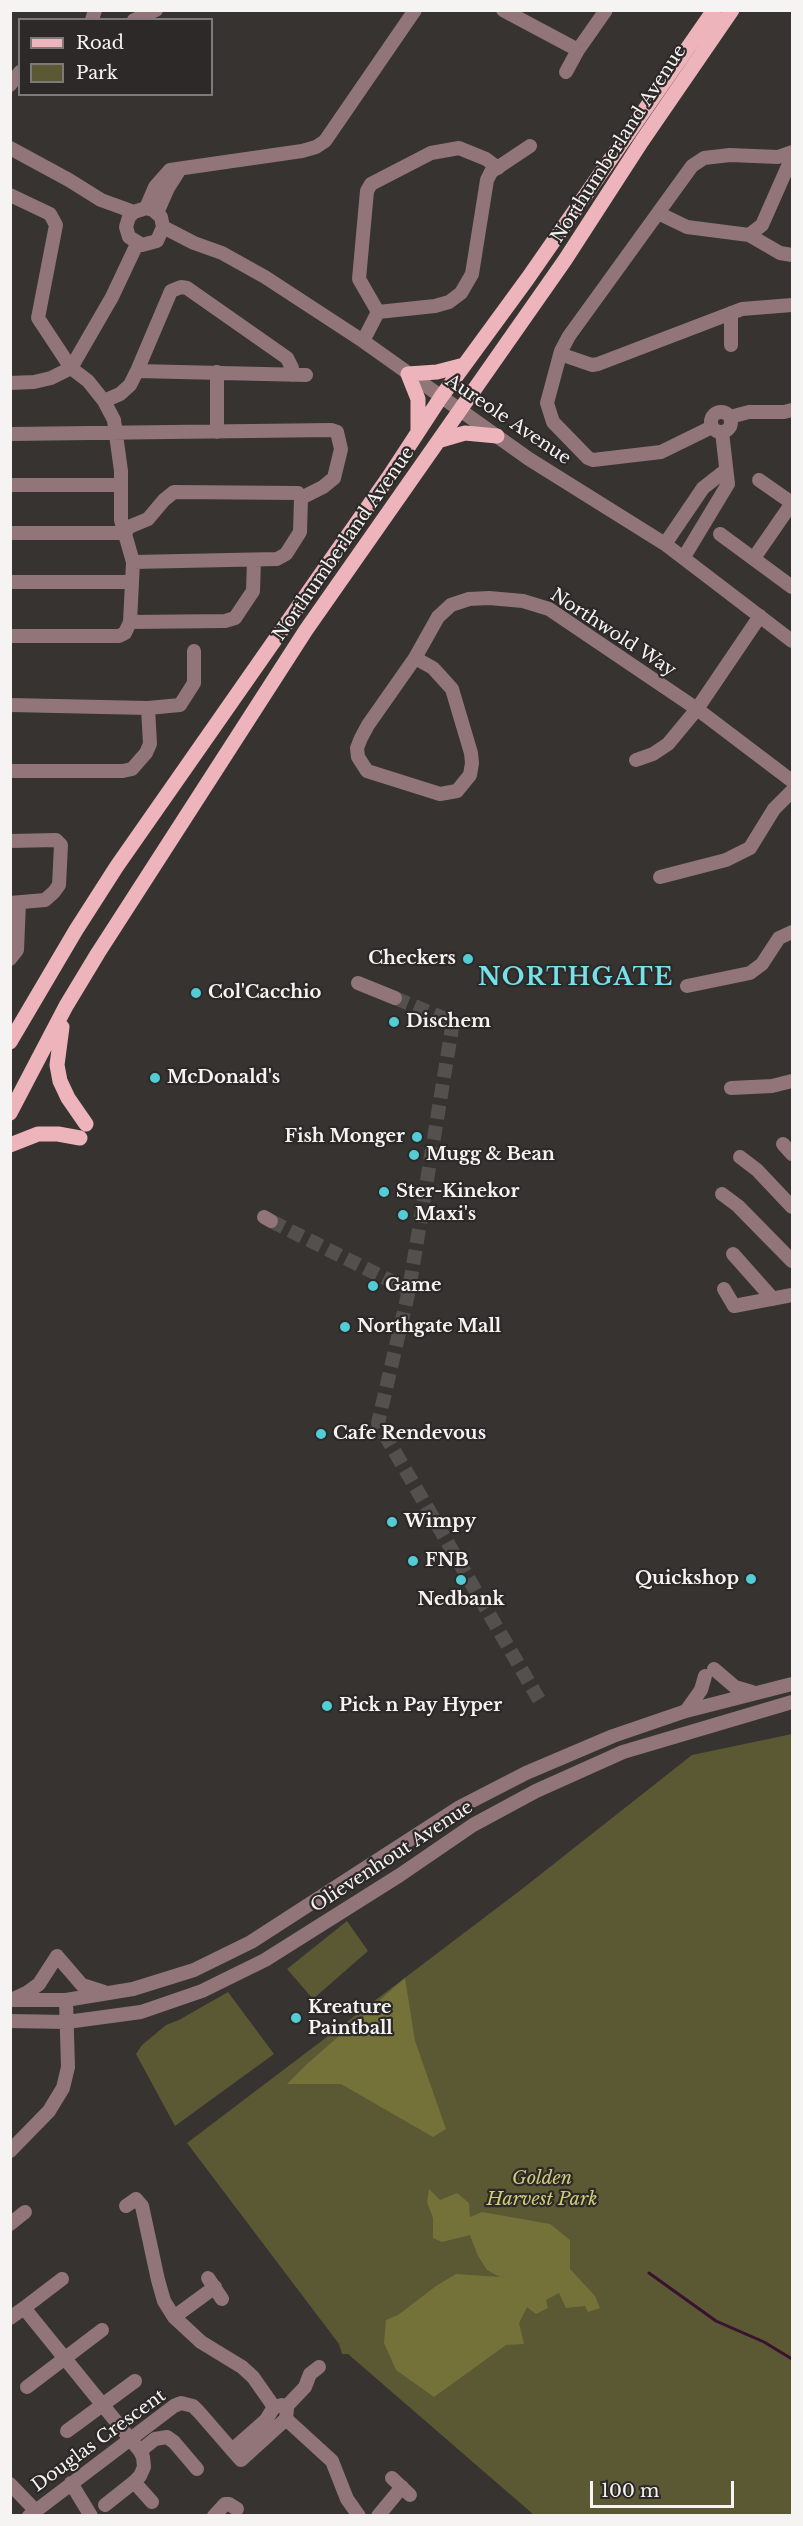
<!DOCTYPE html>
<html>
<head>
<meta charset="utf-8">
<style>
  body { margin:0 }
  #map { position:relative; width:803px; height:2526px; overflow:hidden; background:#363331; font-family:"Libre Baskerville",serif }
  canvas { display:block }
  .frame { position:absolute; inset:0; border:12px solid #f6f4f3; pointer-events:none }
  .legend { position:absolute; left:18px; top:18px; width:195px; height:78px; box-sizing:border-box; background:#2c2928; border:2px solid #7d7a79; margin:0; padding:8px 10px; list-style:none; font-size:18px; color:#f6f4f3 }
  .legend li { display:flex; align-items:center; gap:12px; height:30px }
  .legend b { width:30px; border:2px solid #7d7a79 }
  .scale { position:absolute; left:590px; top:2481px; width:144px; height:27px; box-sizing:border-box; border:3px solid #f6f4f3; border-top:0; padding-left:8px; font-size:18px; line-height:21px; white-space:nowrap; color:#f6f4f3; -webkit-text-stroke:4px #2c2928; paint-order:stroke }
</style>
</head>
<body>
<div id="map">
<canvas width="803" height="2526"></canvas>
<div class="frame"></div>
<ul class="legend">
<li><b style="height:8px;background:#edb4bb"></b>Road</li>
<li><b style="height:16px;background:#5a5933"></b>Park</li>
</ul>
<div class="scale">100 m</div>
</div>
<script>
const ctx = document.querySelector('canvas').getContext('2d');
ctx.lineJoin = 'round';
function fillPath(path, color) { ctx.fillStyle = color; ctx.fill(path, 'evenodd'); }
const poly = rows => new Path2D(rows.map(r => 'M' + r).join(''));
function strokePath(path, color, width, dash) { ctx.strokeStyle = color; ctx.lineWidth = width; ctx.lineCap = dash ? 'butt' : 'round'; ctx.setLineDash(dash || []); ctx.stroke(path); }
function write(font, color, halo, rows, align = 'center') {
  ctx.font = font + ' "Libre Baskerville",serif'; ctx.lineWidth = 4.5; ctx.setLineDash([]); ctx.textBaseline = 'middle'; ctx.strokeStyle = halo; ctx.fillStyle = color; for (const [text, x, y, turn = 0] of rows) {
    ctx.save(); ctx.translate(x, y); ctx.rotate((+turn || 0) * Math.PI / 180); ctx.textAlign = isNaN(turn) ? turn : align; if (halo) ctx.strokeText(text, 0, 0); ctx.fillText(text, 0, 0); ctx.restore();
  }
}
fillPath(poly([
  [792,1734,792,2515,534,2515,348,2354,342,2354,339,2344,187,2143,522,1889,692,1755],
  [347,1921,368,1951,313,1999,287,1969],
  [228,1992,274,2054,175,2126,136,2054,142,2045,166,2025,179,2020]
]), '#5a5933');
fillPath(poly([
  [405,1978,415,2041,446,2129,433,2137,341,2084,287,2084,307,2064],
  [429,2189,440,2200,457,2193,469,2203,470,2217,482,2212,550,2224,570,2240,570,2269,595,2296,600,2308,588,2312,585,2306,566,2308,559,2293,546,2300,548,2308,536,2314,527,2307,519,2323,524,2344,506,2345,434,2397,396,2370,384,2343,386,2320,398,2315,436,2286,456,2274,500,2277,487,2270,478,2256,470,2235,442,2242,433,2238,433,2218,427,2202]
]), '#747239');
strokePath(poly([
  [649,2273,716,2321,764,2342,792,2359]
]), '#3a112f', 3);
strokePath(poly([
  [395,998,453,1022,409,1290,378,1423,541,1703],
  [271,1221,409,1290]
]), '#53504e', 14, [14, 7]);
strokePath(poly([
  [503,10,578,50],
  [92,20,95,10],
  [134,20,156,10],
  [566,72,578,50,606,10],
  [10,85,20,72],
  [10,148,69,180,101,200,134,212],
  [10,195,50,214,56,225,38,318,71,368,88,381,104,401,114,420,121,471,121,520,133,562,130,622,125,633,119,636,10,636],
  [146,208,155,187,170,170,302,151,316,147,325,141,415,10],
  [157,213,168,188,180,169],
  [658,213,687,227,749,235,780,253,792,255],
  [163,227,157,241,142,245,129,237,126,227,129,217,134,212,146,208,153,210,161,217,163,227,194,243,222,253,265,277,363,341,529,459,665,544,792,641],
  [749,235,762,225,792,157],
  [378,312,359,279,367,191,371,184,431,153,459,148,486,159,498,168],
  [378,312,435,306,449,302,461,293,472,274,487,180,491,172,530,146],
  [731,313,731,345],
  [363,341,378,312],
  [560,354,592,365,598,364,742,309,792,305],
  [137,371,171,291,181,287,187,288,287,358,292,368,292,375],
  [217,372,217,432],
  [10,383,34,382,51,378,71,368,112,297,137,244],
  [104,401,120,394,130,385,137,371,306,375],
  '711 422a10 10 0 1 1 20 0a10 10 0 1 1-20 0Z',
  [730,417,749,412,784,412,792,410],
  [712,427,661,452,593,460,588,458,553,422,547,403,561,351,569,336,692,166,704,158,730,155,778,157,792,152],
  [10,434,331,430,337,432,341,449,334,478,323,487,301,498],
  [759,480,792,503],
  [10,485,121,485],
  [124,529,148,519,164,500,174,492,298,493,301,498,300,532,286,554,277,559,133,562],
  [10,533,126,533],
  [720,534,792,587],
  [665,544,703,488,726,470],
  [684,557,728,484,722,432],
  [754,558,792,503],
  [10,582,131,582],
  [130,622,225,621,235,618,253,591,254,561],
  [415,658,433,668,452,689,471,753,472,763,470,775,457,791,440,794,367,771,358,757,357,748,361,738,368,725,415,658,438,617,451,605,469,599,489,598,523,601,549,609,697,709,792,781],
  [10,705,148,708,180,705,194,683,194,651],
  [636,760,653,754,668,744,697,709,760,616],
  [10,771,123,771,132,769,146,753,150,744,148,708],
  [10,841,56,840,61,845,59,885,54,892,45,900,10,903],
  [660,877,726,860,750,848,774,809,792,791],
  [10,959,17,950,19,903],
  [358,983,395,998],
  [687,986,750,973,762,964,779,938,792,932],
  [731,1088,772,1086,792,1081],
  [783,1144,792,1154],
  [740,1157,757,1170,792,1207],
  [722,1194,738,1206,792,1261],
  [264,1217,271,1221],
  [733,1254,773,1299],
  [724,1289,734,1306,792,1295],
  [714,1669,735,1687,752,1692],
  [686,1711,701,1690,705,1676],
  [13,1999,28,1992,39,1984,57,1956,82,1985,104,1992],
  [10,2000,66,2000,133,1989,194,1970,251,1942,460,1807,526,1773,613,1736,686,1711,792,1684],
  [10,2021,67,2022,141,2012,202,1991,265,1960,400,1875,473,1825,536,1791,623,1752,792,1702],
  [10,2151,49,2111,63,2088,68,2067,66,2000],
  [126,2206,136,2199,142,2206,158,2280,164,2301,174,2317,201,2342,242,2367,253,2377,274,2407],
  [10,2224,25,2212],
  [208,2278,222,2299],
  [24,2308,62,2279],
  [174,2317,215,2287],
  [10,2318,24,2308,140,2451,155,2439,167,2437,174,2442,197,2469],
  [27,2387,102,2330],
  [286,2407,305,2387,310,2374,319,2367],
  [286,2419,332,2461,347,2499,359,2516],
  [67,2431,135,2381],
  [140,2451,143,2457,144,2467,140,2476,134,2482,152,2502],
  [392,2478,410,2495],
  [71,2483,91,2516],
  [10,2484,35,2510],
  [105,2505,134,2482],
  [29,2516,174,2406,181,2403,193,2406,199,2412,232,2450,241,2460,286,2419,287,2409,282,2405,274,2407,266,2420,232,2450],
  [214,2516,225,2504,229,2504,237,2509],
  [378,2516,402,2487]
]), '#917578', 14);
strokePath(poly([
  [418,430,418,399,408,374,437,372,464,365],
  [441,440,465,433,497,436],
  [62,1027,57,1065,60,1081,68,1098,86,1124],
  [10,1042,76,930,117,866,388,478,441,397,528,278,714,10],
  [10,1113,66,1006,98,953,306,630,565,260,642,141,732,10],
  [10,1145,38,1134,58,1134,80,1138]
]), '#edb4bb', 15);
for (const [x, y, r, color] of [
  [468,959,6,"#52ccd5"],
  [196,993,6,"#52ccd5"],
  [394,1022,6,"#52ccd5"],
  [155,1078,6,"#52ccd5"],
  [417,1137,6,"#52ccd5"],
  [414,1155,6,"#52ccd5"],
  [384,1192,6,"#52ccd5"],
  [403,1215,6,"#52ccd5"],
  [373,1286,6,"#52ccd5"],
  [345,1327,6,"#52ccd5"],
  [321,1434,6,"#52ccd5"],
  [392,1522,6,"#52ccd5"],
  [413,1561,6,"#52ccd5"],
  [751,1579,6,"#52ccd5"],
  [461,1580,6,"#52ccd5"],
  [327,1706,6,"#52ccd5"],
  [296,2018,6,"#52ccd5"]
]) { const dot = new Path2D(); dot.arc(x, y, r, 0, 2 * Math.PI); ctx.fillStyle = color; ctx.fill(dot); strokePath(dot, '#2c2928', 2); }
write('18px', '#f6f4f3', '#2c2928', [
  ["Northumberland Avenue",619,144,-57],
  ["Aureole Avenue",508,420,34],
  ["Northumberland Avenue",344,544,-55],
  ["Northwold Way",613,633,33],
  ["Olievenhout Avenue",392,1857,-33],
  ["Douglas Crescent",99,2441,-36]
]);
write('bold 18px', '#f6f4f3', '#2c2928', [
  ["Checkers",456,959,"right"],
  ["Col'Cacchio",208,993],
  ["Dischem",406,1022],
  ["McDonald's",167,1078],
  ["Fish Monger",405,1137,"right"],
  ["Mugg & Bean",426,1155],
  ["Ster-Kinekor",396,1192],
  ["Maxi's",415,1215],
  ["Game",385,1286],
  ["Northgate Mall",357,1327],
  ["Cafe Rendevous",333,1434],
  ["Wimpy",404,1522],
  ["FNB",425,1561],
  ["Quickshop",739,1579,"right"],
  ["Nedbank",461,1600,"center"],
  ["Pick n Pay Hyper",339,1706],
  ["Kreature",308,2008],
  ["Paintball",308,2029]
], 'left');
write('italic 18px', '#d0cd77', '#2c2928', [
  ["Golden",542,2179],
  ["Harvest Park",542,2200]
]);
ctx.letterSpacing = '1.5px';
write('bold 24px', '#76e1ea', '#2c2928', [
  ["NORTHGATE",576,978]
]);
ctx.letterSpacing = '0px';
</script>
</body>
</html>
